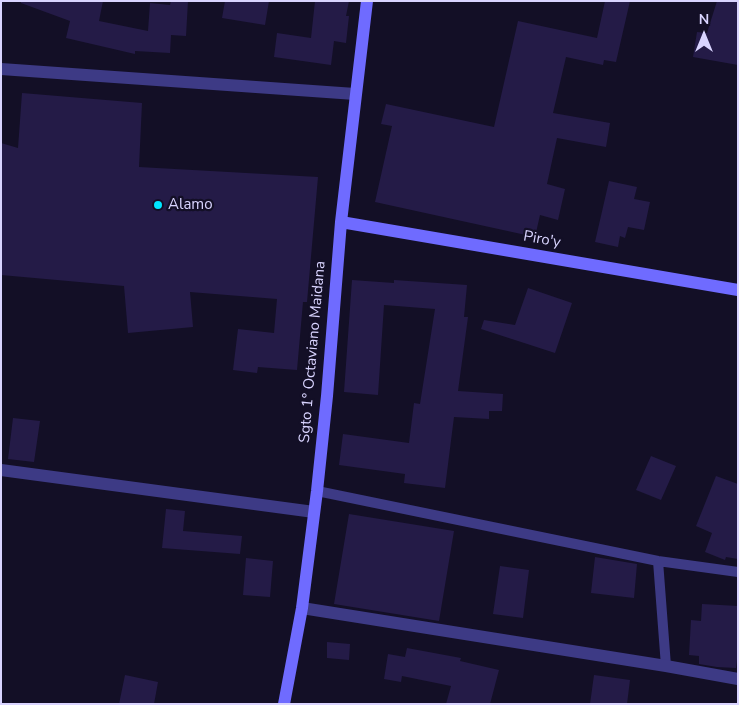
<!DOCTYPE html>
<html>
<head>
<meta charset="utf-8">
<style>
  body { margin:0 }
  #map { position:relative; width:739px; height:705px; overflow:hidden; background:#130f26; font-family:"Nunito Sans",sans-serif }
  canvas { display:block }
  .frame { position:absolute; inset:0; border:2px solid #d9d4ff; pointer-events:none }
  .north { position:absolute; left:679px; top:10px; width:50px; height:50px; -webkit-text-stroke:4px #130f26; paint-order:stroke; rotate:0deg; font-size:14px; font-weight:700; line-height:20px; text-align:center; color:#d9d4ff }
  .north::after { content:''; display:block; margin:auto; width:18px; height:22px; background:#d9d4ff; clip-path:polygon(50% 0,100% 100%,50% 72%,0 100%) }
</style>
</head>
<body>
<div id="map">
<canvas width="739" height="705"></canvas>
<div class="frame"></div>
<div class="north">N</div>
</div>
<script>
const ctx = document.querySelector('canvas').getContext('2d');
ctx.lineJoin = 'round';
function fillPath(path, color) { ctx.fillStyle = color; ctx.fill(path, 'evenodd'); }
const poly = rows => new Path2D(rows.map(r => 'M' + r).join(''));
function strokePath(path, color, width, dash) { ctx.strokeStyle = color; ctx.lineWidth = width; ctx.lineCap = dash ? 'butt' : 'round'; ctx.setLineDash(dash || []); ctx.stroke(path); }
function write(font, color, halo, rows, align = 'center') {
  ctx.font = font + ' "Nunito Sans",sans-serif'; ctx.lineWidth = 4.5; ctx.setLineDash([]); ctx.textBaseline = 'middle'; ctx.strokeStyle = halo; ctx.fillStyle = color; for (const [text, x, y, turn = 0] of rows) {
    ctx.save(); ctx.translate(x, y); ctx.rotate((+turn || 0) * Math.PI / 180); ctx.textAlign = isNaN(turn) ? turn : align; if (halo) ctx.strokeText(text, 0, 0); ctx.fillText(text, 0, 0); ctx.restore();
  }
}
fillPath(poly([
  [21,1,103,1,99,21,148,31,150,3,170,5,171,1,188,1,186,36,171,35,170,53,135,51,135,54,66,38,70,21,21,3],
  [225,1,269,1,265,25,222,18],
  [315,1,349,1,346,16,349,16,346,43,334,41,331,65,274,57,277,33,311,38],
  [605,1,630,1,616,62,604,60,603,65,566,57,553,113,610,123,606,147,557,138,547,184,565,189,558,220,540,215,535,237,375,202,392,126,381,124,386,104,494,127,518,21,597,38],
  [717,1,738,1,738,65,693,57,697,32,707,33],
  [22,93,142,103,139,167,318,177,307,302,303,302,297,370,258,367,257,373,233,370,238,329,274,333,277,299,190,292,193,327,128,333,124,286,1,275,1,143,18,148],
  [609,181,637,187,634,199,650,202,644,230,628,227,625,238,620,236,618,247,595,242],
  [352,280,394,283,394,280,467,285,464,317,468,317,458,391,503,394,502,411,489,411,489,419,454,417,445,488,404,483,405,474,339,465,343,434,409,443,414,403,420,404,435,309,384,305,378,395,344,392],
  [528,288,572,303,555,353,481,329,484,320,515,325],
  [13,418,40,421,34,462,8,459],
  [651,456,676,466,661,500,636,490],
  [716,476,738,484,738,559,726,557,725,560,705,552,712,533,696,526],
  [166,509,185,511,183,531,242,536,240,554,162,548],
  [349,514,454,531,439,621,334,604],
  [595,557,637,564,634,598,591,593],
  [246,558,273,561,270,597,243,595],
  [500,566,529,570,523,618,493,614],
  [702,604,738,606,738,651,736,668,717,667,699,664,699,656,689,655,691,620,701,621],
  [327,642,350,644,349,660,327,658],
  [407,648,461,658,460,661,499,670,490,704,446,704,451,686,402,676,401,682,384,679,388,654,405,657],
  [125,675,158,682,154,704,119,704],
  [594,675,630,680,627,704,590,704]
]), '#241b47');
strokePath(poly([
  [317,491,658,561,738,572],
  [658,561,666,666]
]), '#3d3a85', 10);
strokePath(poly([
  [1,69,355,94],
  [1,470,314,512],
  [302,608,666,666,738,679]
]), '#3d3a85', 12);
strokePath(poly([
  [341,222,738,290],
  [284,704,302,608,317,491,327,396,341,222,367,1]
]), '#6f6bff', 12);
for (const [x, y, r, color] of [
  [158,205,5,"#00e5ff"]
]) { const dot = new Path2D(); dot.arc(x, y, r, 0, 2 * Math.PI); ctx.fillStyle = color; ctx.fill(dot); strokePath(dot, '#130f26', 2); }
write('15px', '#d9d4ff', '#130f26', [
  ["Alamo",168,205]
], 'left');
write('15px', '#d9d4ff', '#130f26', [
  ["Piro'y",542,240,10],
  ["Sgto 1° Octaviano Maidana",313,352,-85]
]);
</script>
</body>
</html>
